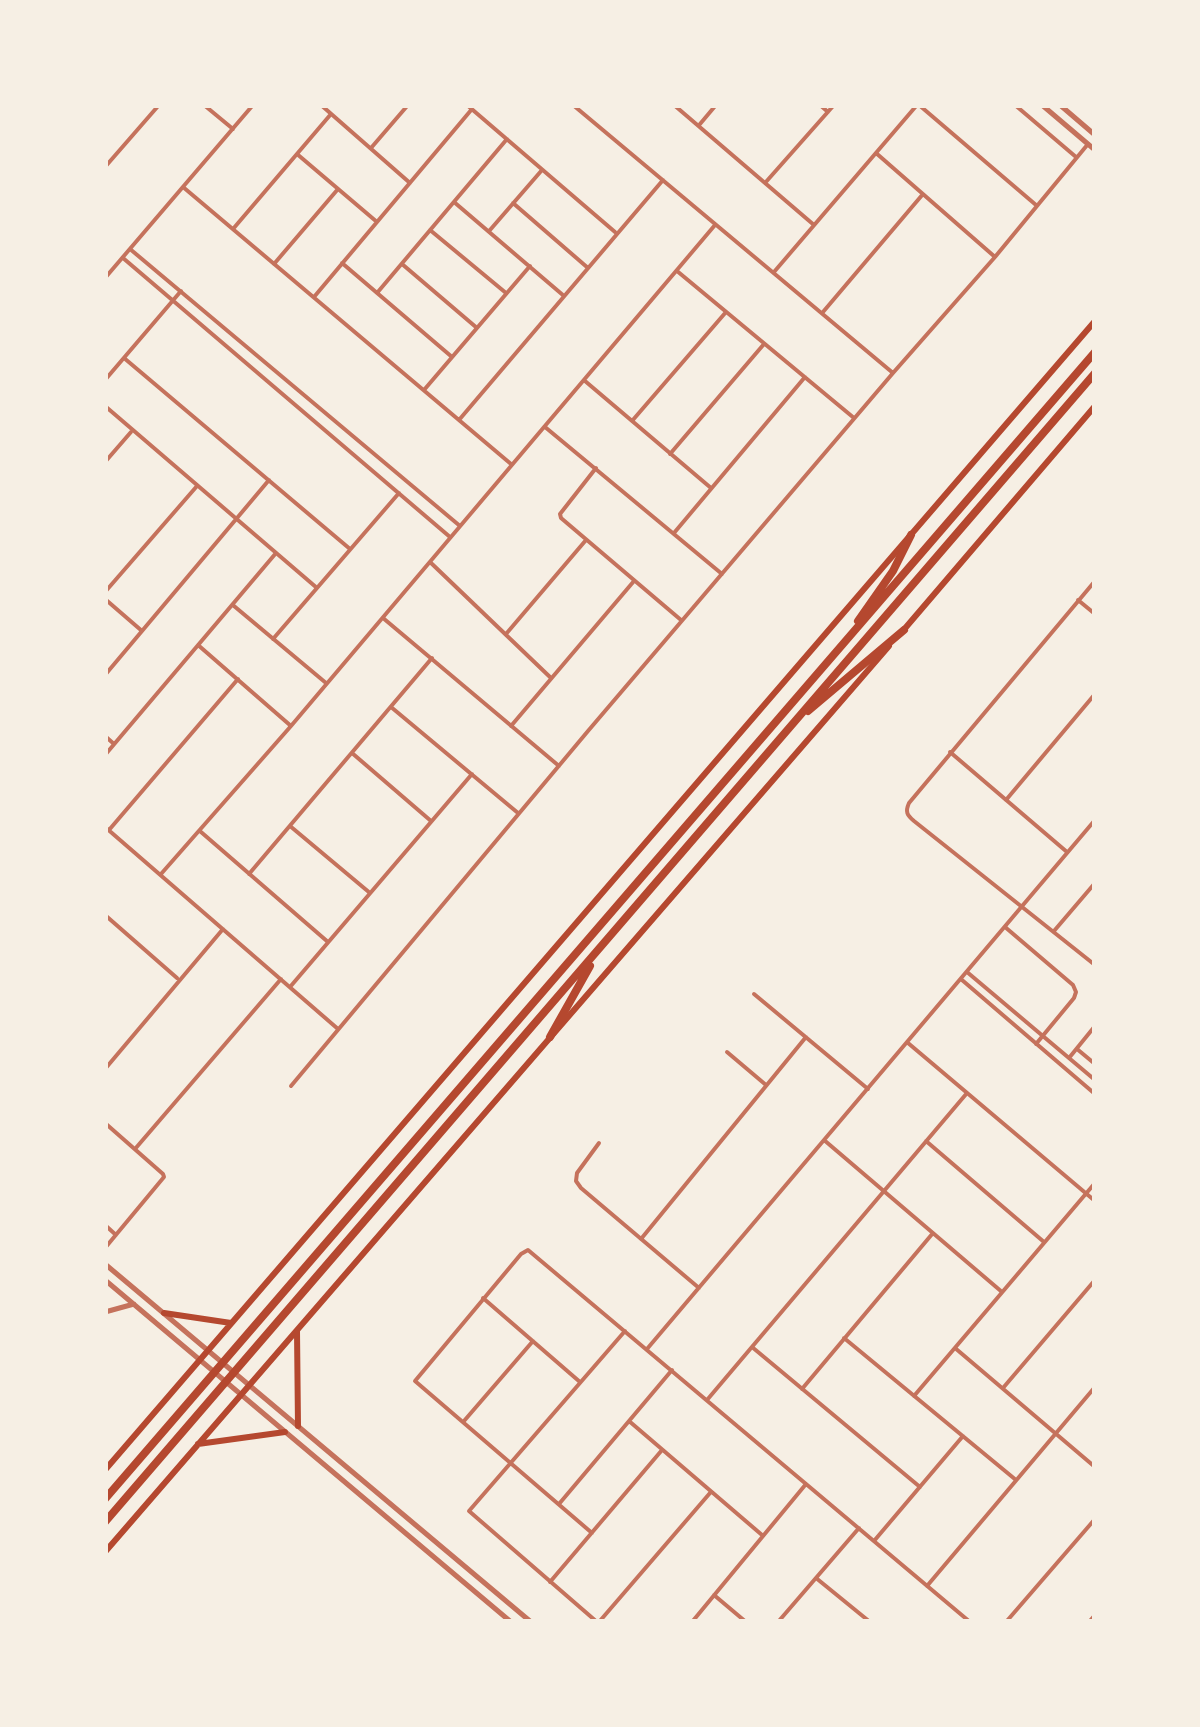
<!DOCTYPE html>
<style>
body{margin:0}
#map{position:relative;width:1200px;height:1727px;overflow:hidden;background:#f6efe4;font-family:"Roboto Condensed",sans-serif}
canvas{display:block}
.frame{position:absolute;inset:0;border:108px solid #f6efe4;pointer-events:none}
</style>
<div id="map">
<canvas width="1200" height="1727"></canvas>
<div class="frame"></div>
</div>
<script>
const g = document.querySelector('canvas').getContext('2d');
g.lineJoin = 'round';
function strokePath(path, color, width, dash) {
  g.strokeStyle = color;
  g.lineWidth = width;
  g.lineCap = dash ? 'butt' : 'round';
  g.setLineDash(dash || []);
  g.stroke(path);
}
const minor = new Path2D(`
 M204,105L233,129
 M321,105L410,183
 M467,105L615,232
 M573,105L893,373
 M674,105L814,225
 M820,105L828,112
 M919,105L1036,205
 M1015,105L1076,157
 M700,124L716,105
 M371,148L408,105
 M876,153L995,257
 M297,154L377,222
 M105,167L159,105
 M765,183L834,105
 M183,187L511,464
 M454,202L564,296
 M513,203L588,268
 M233,229L331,114
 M430,230L506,293
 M490,230L542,170
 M130,249L460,526
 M123,258L450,537
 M342,263L452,357
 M274,264L338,189
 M402,264L477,328
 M677,271L854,418
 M774,272L917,105
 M105,278L253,105
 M377,293L507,139
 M314,297L472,109
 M823,312L923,194
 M124,358L350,549
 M105,380L181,291
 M585,381L711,488
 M424,390L530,266
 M105,406L317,588
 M459,420L663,180
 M632,421L726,312
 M545,427L722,574
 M670,454L764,344
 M105,462L131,432
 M596,468L560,514L561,518L681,620
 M674,533L805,377
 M430,562L551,678
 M1095,581L909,803C905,812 907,815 914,821L1095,965
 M105,592L197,486
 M105,599L142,631
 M1078,600L1095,614
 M234,606L326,683
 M383,618L559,766
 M506,634L586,540
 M273,639L399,493
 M198,645L291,726
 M105,675L269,480
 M391,707L518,813
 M511,726L634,581
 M105,736L114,744
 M950,752L1067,852
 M352,753L431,821
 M105,755L276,553
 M1006,800L1095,694
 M290,826L370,893
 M105,827L338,1029
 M109,830L238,679
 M201,832L328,942
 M161,874L291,726L715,225
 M249,874L432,658
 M105,915L177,978
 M1005,927L1073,985L1076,992L1074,998L1036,1044
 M1054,931L1095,883
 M967,972L1095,1080
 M962,980L1095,1094
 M290,987L472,774
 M754,994L868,1089
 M908,1043L1095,1201
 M1077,1049L1095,1064
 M727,1052L766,1085
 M1069,1058L1095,1026
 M105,1069L223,929
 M291,1086L588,731L893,373L995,257L1088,144
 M105,1123L163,1174L164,1177L105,1248
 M824,1140L1002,1292
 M926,1141L1044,1242
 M599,1143L577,1173L576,1181L581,1188L699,1288
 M135,1149L281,979
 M105,1225L116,1235
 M641,1239L806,1037
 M483,1298L580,1382
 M844,1338L1016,1480
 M752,1347L920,1487
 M955,1348L1095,1467
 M647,1349L1095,820
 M1003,1388L1095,1280
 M802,1389L933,1233
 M914,1396L1095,1183
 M707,1400L967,1093
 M464,1421L533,1341
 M629,1421L762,1535
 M559,1504L672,1370
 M592,1533L415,1381L521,1254L528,1250L970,1622
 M874,1541L963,1436
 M816,1578L870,1622
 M550,1582L662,1450
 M927,1586L1095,1387
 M714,1595L746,1622
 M597,1622L469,1511L625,1331
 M599,1622L710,1493
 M692,1622L806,1484
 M778,1622L859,1528
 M1006,1622L1095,1519
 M1089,1622L1095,1615`);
const tertiary = new Path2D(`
 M1042,105L1095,150
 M1060,105L1095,135
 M105,1264L531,1622
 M105,1280L511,1622
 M105,1312L134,1304`);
const primary = new Path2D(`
 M901,633L1095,406
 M164,1313L231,1323
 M297,1331L298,1426
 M198,1444L285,1432
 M105,1470L1095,321
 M105,1552L889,646`);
const motorway = new Path2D(`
 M858,621L893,571L911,535
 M808,711L904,630
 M550,1037L590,966
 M105,1499L1095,352
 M105,1522L1095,373`);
strokePath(minor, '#c5725c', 4);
strokePath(tertiary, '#c5725c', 5);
strokePath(primary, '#b5482f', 6);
strokePath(motorway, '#b5482f', 8);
</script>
